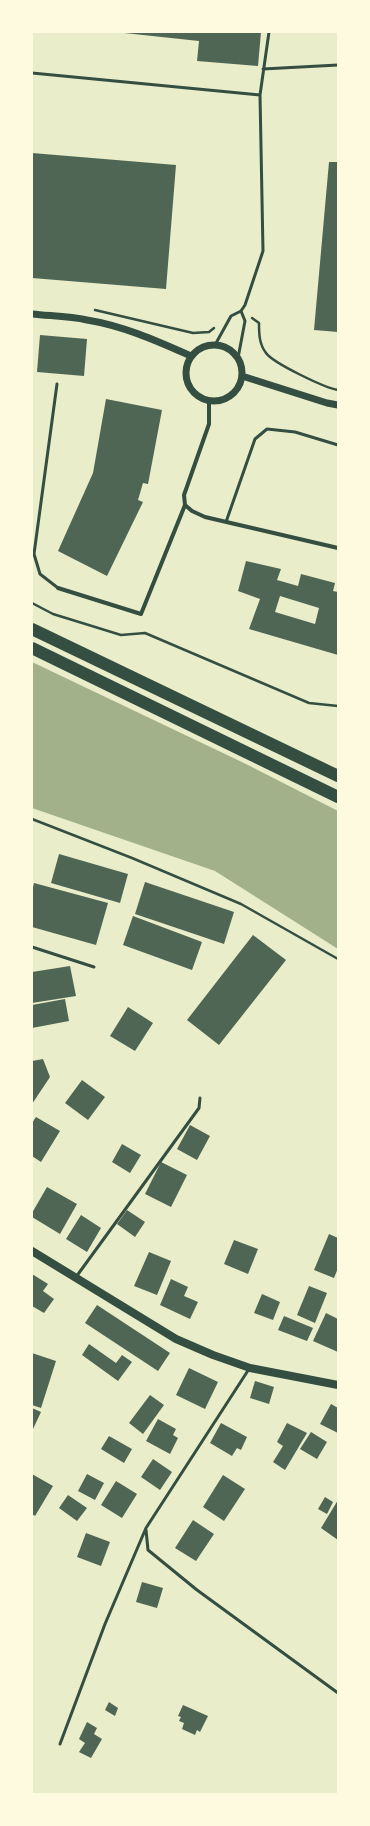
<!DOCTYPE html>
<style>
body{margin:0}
#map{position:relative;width:370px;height:1826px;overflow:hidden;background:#e9edc9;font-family:Bitter,serif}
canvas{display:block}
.frame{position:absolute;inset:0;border:33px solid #fefae0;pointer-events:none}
</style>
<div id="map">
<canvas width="370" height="1826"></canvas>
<div class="frame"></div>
</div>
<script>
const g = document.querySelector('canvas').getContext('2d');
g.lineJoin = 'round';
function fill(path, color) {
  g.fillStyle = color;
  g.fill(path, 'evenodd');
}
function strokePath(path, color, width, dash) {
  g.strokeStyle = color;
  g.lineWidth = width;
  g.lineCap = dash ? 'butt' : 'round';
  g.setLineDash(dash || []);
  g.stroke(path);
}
const water = new Path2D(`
 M32,662L246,764L338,811V949L215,871L32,808Z`);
const building = new Path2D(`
 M115,32H261L258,66L197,61L199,41Z
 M32,153L176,165L166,289L32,278Z
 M329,162H338V332L314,330Z
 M40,335L87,339L84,376L37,372Z
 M106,399L162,410L148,484L143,483L138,500L143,502L107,576L58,551L93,473Z
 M246,561L281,569L277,580L298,586L301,574L335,583L333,591L338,592V655L249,629L260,599L238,591ZM280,596L319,608L315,624L275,612Z
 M59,854L128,874L120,903L51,883Z
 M145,882L234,912L224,944L135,914Z
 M34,883L108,903L96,945L32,927V891Z
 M133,916L202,942L192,970L123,945Z
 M253,935L286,960L219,1045L187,1020Z
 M70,966L76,996L32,1003V972Z
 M65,999L69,1021L32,1028V1005Z
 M128,1007L153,1023L135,1051L110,1036Z
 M43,1059L50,1077L32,1104V1061Z
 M82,1080L105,1097L88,1120L65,1103Z
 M36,1117L60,1131L41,1162L32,1156V1123Z
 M190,1125L210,1136L197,1160L177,1149Z
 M122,1144L141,1155L130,1173L112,1162Z
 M161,1162L187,1175L171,1207L145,1194Z
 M47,1187L77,1204L60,1234L32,1217V1213Z
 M127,1210L145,1222L135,1237L117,1224Z
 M81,1215L101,1228L87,1252L66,1239Z
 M329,1234L338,1238V1268L334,1278L314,1270Z
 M234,1240L258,1249L248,1274L224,1264Z
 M149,1252L171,1261L157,1295L134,1286Z
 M32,1274L48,1284L43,1291L54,1299L44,1313L32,1306Z
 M171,1279L188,1287L184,1296L198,1302L190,1319L160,1305Z
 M309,1286L327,1293L315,1323L297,1315Z
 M262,1294L280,1302L273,1320L254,1313Z
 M97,1305L170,1353L158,1371L85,1323Z
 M326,1313L338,1319V1352L313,1341Z
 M284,1316L313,1328L307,1341L278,1330Z
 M89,1344L116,1363L122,1355L132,1362L118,1381L82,1355Z
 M32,1353L56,1361L41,1408L32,1405Z
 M189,1368L218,1382L205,1409L176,1395Z
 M255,1381L274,1387L269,1404L250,1398Z
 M150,1395L164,1405L143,1434L129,1423Z
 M331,1404L338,1408V1433L320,1424Z
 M32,1408L41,1412L33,1429H32Z
 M158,1419L176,1429L173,1435L178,1438L170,1454L146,1441Z
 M221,1423L247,1437L241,1450L237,1448L232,1456L210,1443Z
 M287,1423L307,1433L285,1470L273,1462L283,1446L277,1442Z
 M311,1432L327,1442L317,1459L300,1449Z
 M109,1436L132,1449L124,1463L101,1449Z
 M153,1459L172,1472L160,1490L141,1477Z
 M32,1474L53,1486L35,1516L32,1514Z
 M87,1474L104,1483L95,1500L78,1491Z
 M223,1475L245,1489L224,1521L203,1507Z
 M116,1481L137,1494L122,1518L101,1505Z
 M68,1495L87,1508L77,1521L59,1508Z
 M325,1497L333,1502L327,1514L318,1509Z
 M338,1500V1540L321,1528Z
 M193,1520L214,1534L196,1561L175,1548Z
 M86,1533L110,1542L101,1566L77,1557Z
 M142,1582L163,1588L157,1608L136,1602Z
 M109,1702L118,1708L115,1716L105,1710Z
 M183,1705L208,1716L200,1732L197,1730L195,1735L182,1729L184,1723L179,1721L181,1717L178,1716Z
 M87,1722L97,1728L94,1734L102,1739L91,1758L79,1752L85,1743L79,1739Z`);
const path = new Path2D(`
 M95,310L193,333L209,332L214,328
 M252,318L259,323C259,333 259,344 266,353C273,363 325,388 338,390
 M32,603L53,614L121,635L145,633L309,703L338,706
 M32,819L132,858L241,904L338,959`);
const service = new Path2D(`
 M263,69L338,65
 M32,73L260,95
 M215,345L231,316L241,311L245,305L263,251L260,95L269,32
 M238,358L245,321L241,311
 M57,384L34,554L40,574L58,588
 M226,522L255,439L267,429L295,432L338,445
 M32,947L94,967
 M76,1277L199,1108L200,1098
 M146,1530L148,1550L197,1590L338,1693
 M60,1744L105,1624L146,1528L249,1369`);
const minor = new Path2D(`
 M185,505L184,495L209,424V400
 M58,588L141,614L185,505L192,511L205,517L338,548`);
const tertiary = new Path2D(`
 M32,314C50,316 69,316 87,320C124,326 157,341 191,356
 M186 373a28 28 0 1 1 56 0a28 28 0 1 1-56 0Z
 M242,376L327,403L338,405`);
const secondary = new Path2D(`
 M32,1251L176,1339L213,1355L250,1368L338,1385`);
const motorway = new Path2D(`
 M32,629L338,776
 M32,648L338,797`);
fill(water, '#a3b18a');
fill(building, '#4f6655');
strokePath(path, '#344e41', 2.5);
strokePath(service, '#344e41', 3);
strokePath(minor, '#344e41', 4);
strokePath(tertiary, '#344e41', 7);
strokePath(secondary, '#344e41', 8);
strokePath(motorway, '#344e41', 12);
</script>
